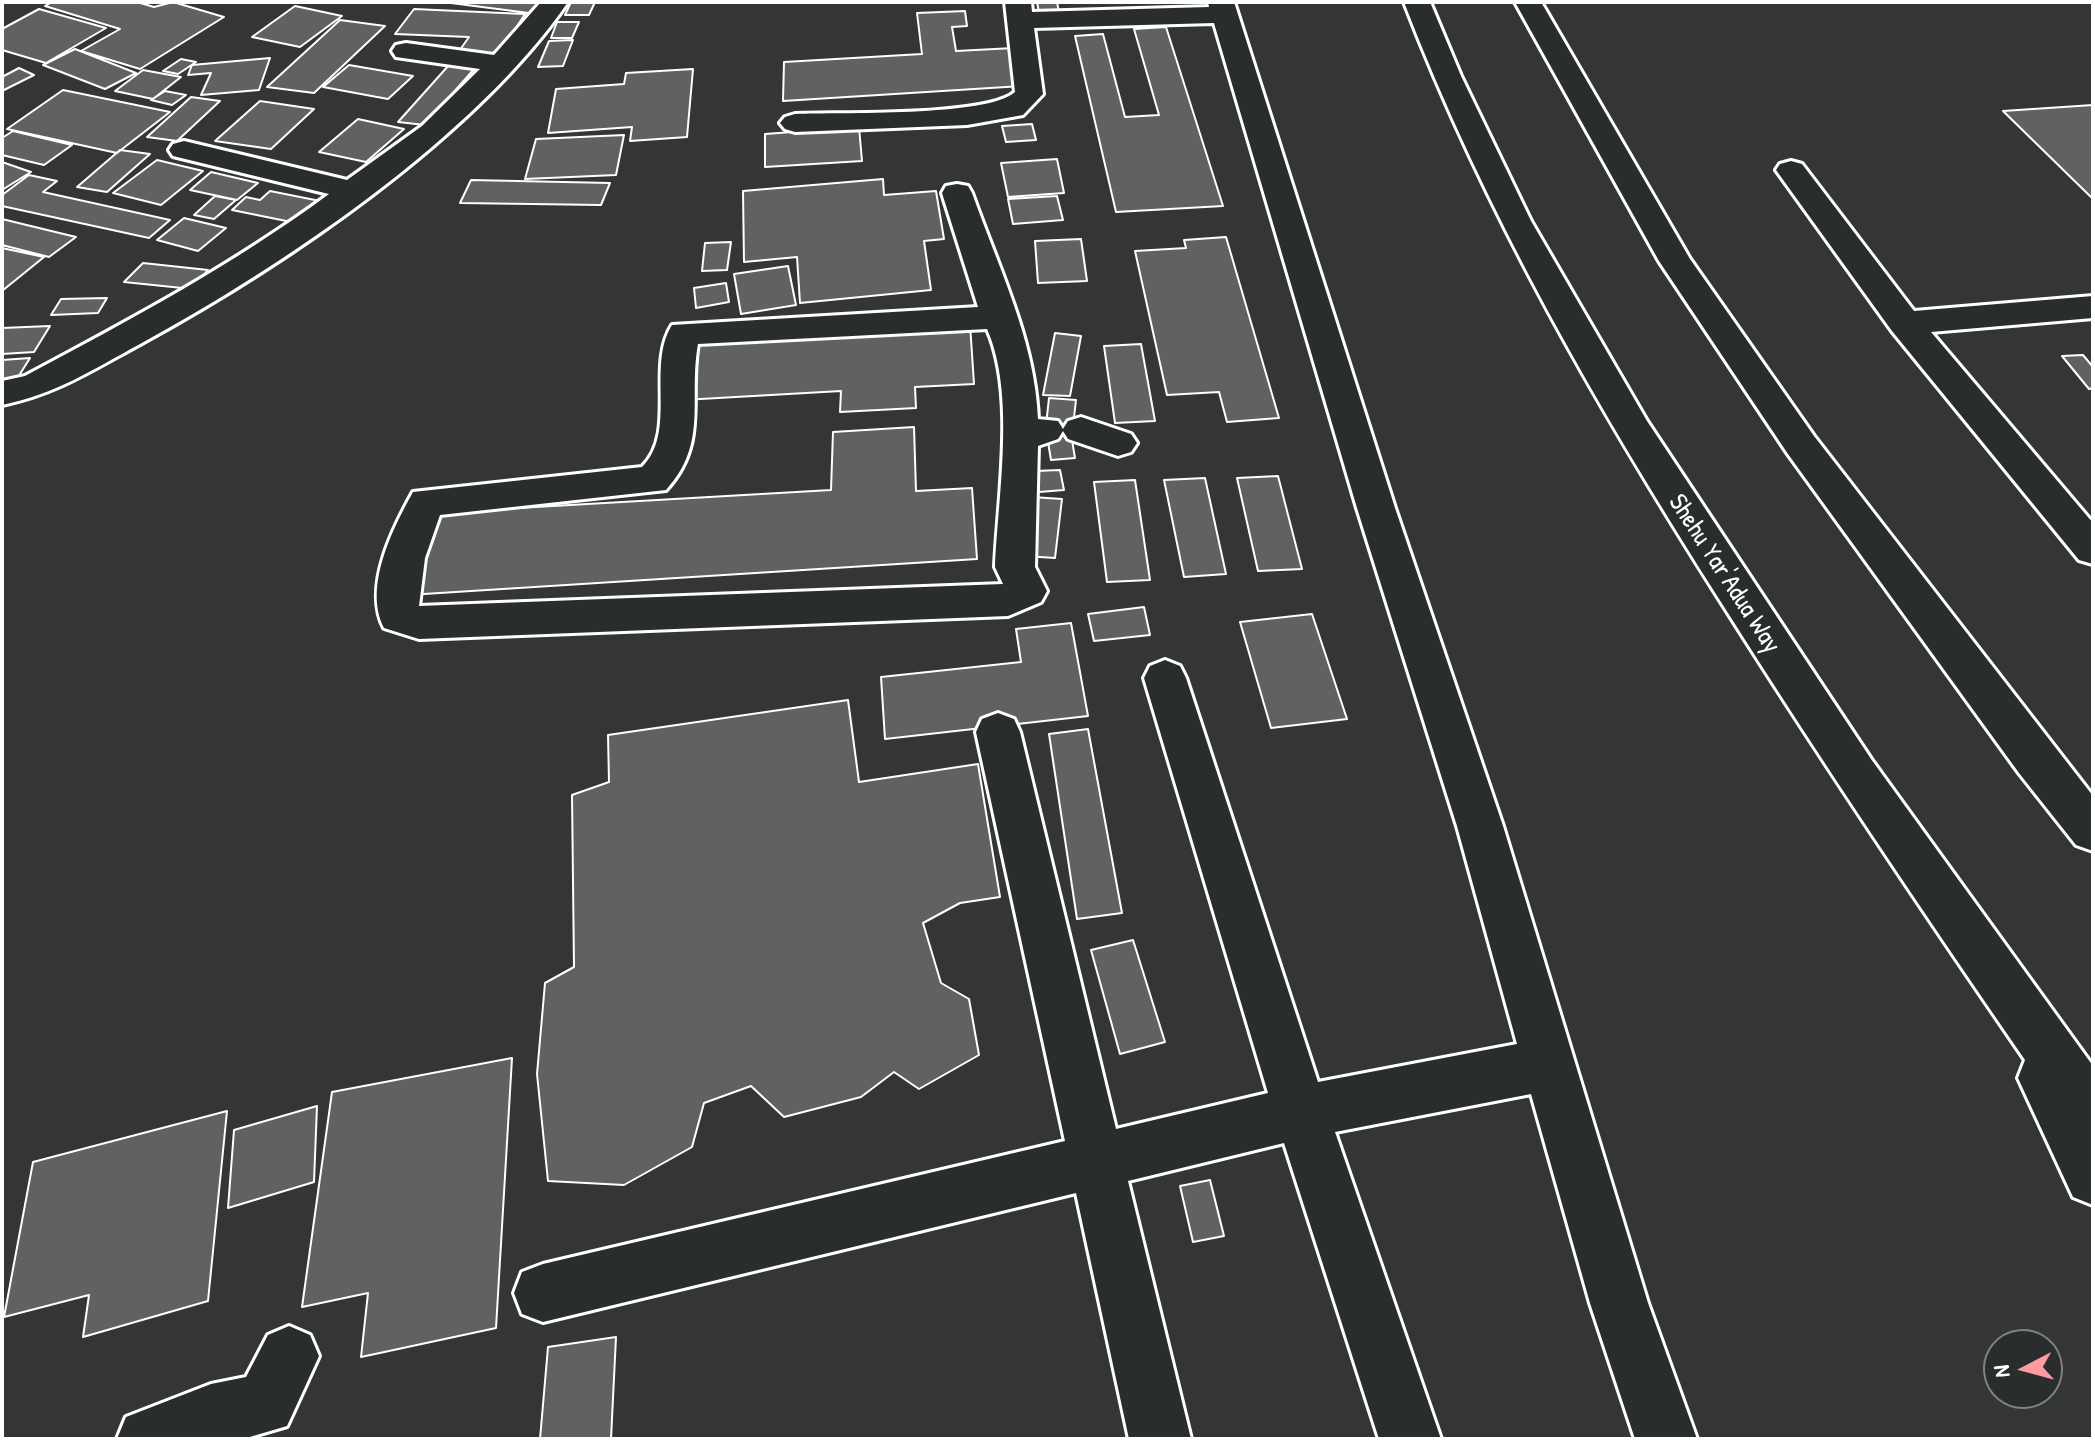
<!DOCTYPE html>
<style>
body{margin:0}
#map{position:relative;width:2095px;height:1441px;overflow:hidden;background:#333536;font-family:"Patrick Hand",sans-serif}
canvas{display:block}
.frame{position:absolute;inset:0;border:4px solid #fff;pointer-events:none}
.north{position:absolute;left:1983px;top:1329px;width:80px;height:80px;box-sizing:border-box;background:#2a2d2e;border:2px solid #7f8182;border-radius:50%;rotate:264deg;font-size:22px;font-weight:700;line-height:32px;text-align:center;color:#fff}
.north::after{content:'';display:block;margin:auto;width:28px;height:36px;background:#ff9aa2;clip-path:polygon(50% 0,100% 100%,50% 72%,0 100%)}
</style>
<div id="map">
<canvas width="2095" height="1441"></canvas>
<div class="frame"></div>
<div class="north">N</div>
</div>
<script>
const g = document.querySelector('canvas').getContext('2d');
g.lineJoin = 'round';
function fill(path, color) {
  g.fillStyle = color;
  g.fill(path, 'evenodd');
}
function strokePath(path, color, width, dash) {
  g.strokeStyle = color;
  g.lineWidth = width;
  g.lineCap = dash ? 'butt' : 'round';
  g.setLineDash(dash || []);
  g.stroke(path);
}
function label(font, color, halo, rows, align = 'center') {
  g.font = font + ' "Patrick Hand",sans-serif';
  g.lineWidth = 6;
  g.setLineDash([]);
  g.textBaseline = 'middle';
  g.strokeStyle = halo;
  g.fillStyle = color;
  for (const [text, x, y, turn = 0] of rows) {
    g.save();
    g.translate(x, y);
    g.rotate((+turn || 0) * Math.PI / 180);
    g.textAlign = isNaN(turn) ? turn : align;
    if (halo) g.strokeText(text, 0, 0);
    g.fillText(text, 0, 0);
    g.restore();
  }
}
const building = new Path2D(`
 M52,2H137L154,7L173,2L224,17L140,69L81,51L120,29L45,6Z
 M443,2H539L529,13Z
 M571,2H595L589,15H565Z
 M1037,2H1057L1060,17L1040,18Z
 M295,6L342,16L300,47L252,37Z
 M39,9L106,28L46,63L2,50V29Z
 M414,9L525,14L498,56L457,54L469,37L395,34Z
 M965,11L967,26L952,27L956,51L1014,48L1022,86L783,101L784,62L922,54L917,13Z
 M340,20L385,26L314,93L267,87Z
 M557,22H579L572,38H551Z
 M1166,27L1223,206L1116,212L1075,36L1103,34L1125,117L1159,115L1134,29Z
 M573,40L563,66L538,67L549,41Z
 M75,49L136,73L105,89L43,65Z
 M270,58L259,90L201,95L211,73L188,75L192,65Z
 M181,59L196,62L178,74L163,71Z
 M349,65L413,76L388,99L323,87Z
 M449,65L475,68L425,125L398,122Z
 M19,68L34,75L2,91V77Z
 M693,69L687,137L630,141L632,127L548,133L556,89L624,84L626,73Z
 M143,70L181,77L153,99L115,91Z
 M63,90L170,112L117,153L7,129Z
 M165,91L186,95L172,105L151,100Z
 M191,97L220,101L177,141L147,137Z
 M260,101L314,109L271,149L215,141Z
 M2093,105V199L2003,111Z
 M358,119L404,129L366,162L319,152Z
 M1032,124L1036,140L1006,142L1002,126Z
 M859,127L862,161L765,167V134Z
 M13,131L72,145L44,165L2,155V138Z
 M624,135L616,175L525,179L536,139Z
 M120,150L150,154L107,192L77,187Z
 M1057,159L1064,193L1008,197L1001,163Z
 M157,160L203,171L161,205L113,193Z
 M2,162L31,172L2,190Z
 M211,172L258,183L237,200L190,190Z
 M29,175L57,181L43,192L170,220L149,238L2,206V195Z
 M883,179L884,195L936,191L944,239L924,241L931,290L800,303L797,257L744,262L743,191Z
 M471,180L610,183L601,205L460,203Z
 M270,191L330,203L306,225L232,210L246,197L260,200Z
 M215,196L236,200L214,219L194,215Z
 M1057,196L1063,220L1013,224L1008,199Z
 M184,218L226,228L198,251L157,240Z
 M2,219L76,237L49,257L2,245Z
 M1226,237L1279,418L1227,422L1219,392L1167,395L1135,251L1186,248L1184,240Z
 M1081,239L1087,281L1038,283L1035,241Z
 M731,242L727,270L702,271L705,243Z
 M2,248L44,257L2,291Z
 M143,263L208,270L192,289L124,282Z
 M788,266L796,305L741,314L734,274Z
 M726,283L729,302L696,308L694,288Z
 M107,298L98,313L51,315L61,299Z
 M970,324L974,384L915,387L916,408L840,412L841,391L683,400L691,338L822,331V339L844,337V330Z
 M50,326L34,352L2,354V328Z
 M1055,333L1081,336L1070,396L1043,395Z
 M1141,344L1155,421L1115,423L1104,346Z
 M2083,355L2093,367V388L2089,389L2062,356Z
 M30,358L10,390L2,391V360Z
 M1049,398L1076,400L1073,426L1046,425Z
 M914,427L916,491L972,488L977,559L408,595L431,513L831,490L833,432Z
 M1071,434L1075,458L1051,460L1047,436Z
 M1060,470L1064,490L1039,492L1036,471Z
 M1278,476L1302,569L1258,571L1237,478Z
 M1205,478L1226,574L1184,577L1164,480Z
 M1135,480L1150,580L1107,582L1094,482Z
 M1032,497L1062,499L1055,558L1024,556Z
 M1144,607L1150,635L1094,641L1088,614Z
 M1312,614L1347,719L1271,728L1240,622Z
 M1071,623L1088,716L885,739L881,677L1021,662L1016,629Z
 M848,700L859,782L978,764L1000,897L960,903L923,923L941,983L969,999L979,1055L919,1089L894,1072L861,1097L784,1117L751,1086L704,1103L692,1147L624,1185L548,1181L537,1074L545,983L574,967L572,795L609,782L608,735Z
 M1088,729L1122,913L1077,919L1049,734Z
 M1133,940L1165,1042L1120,1054L1091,950Z
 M512,1058L496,1328L361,1357L368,1293L302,1307L332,1092Z
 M317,1106L314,1182L228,1208L234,1130Z
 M227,1111L208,1301L83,1337L89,1295L4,1317L33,1162Z
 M1210,1180L1224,1236L1193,1242L1180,1186Z
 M616,1337L611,1439H540L548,1347Z`);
const minor = new Path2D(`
 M541,2H568C474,138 283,266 140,344C92,370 56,394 2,405V381L25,376C130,320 233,265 329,194L173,156L169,150L173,144L184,141L347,180L422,126L480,69L396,57L392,51L396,45L406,43L494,55Z
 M1005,2H1031L1032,12L1209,7L1208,2H1234L1395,508L1503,826L1648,1303L1697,1439H1635L1590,1303L1531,1094L1335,1132L1441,1439H1379L1284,1143L1128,1181L1191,1439H1129L1076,1193L543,1322L522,1314L514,1293L522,1272L543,1264L1065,1141L976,732L982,719L998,713L1014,719L1020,732L1116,1129L1268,1093L1144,678L1150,666L1165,660L1180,666L1186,678L1318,1082L1517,1044L1457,826L1357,508L1214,23L1034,28L1043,94L1023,115L967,125L795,132L785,129L780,123L785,117L795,114C838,112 988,117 1015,92Z
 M1791,161L1802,164L1914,311L2093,296V318L1931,332L2093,523V564L2079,560L1892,331L1776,170L1780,164Z
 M957,184L968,186L972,193C998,267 1035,340 1038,419L1058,421L1063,429L1068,421L1081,417L1131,434L1137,443L1131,452L1118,456L1068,439L1063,431L1058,439L1038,446L1035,567L1047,591L1041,602L1008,616L419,639L384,628C363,587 393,528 413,492L642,467C678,432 646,366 672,325L978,307L942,193L946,186ZM987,329C1016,394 998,496 995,567L1003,584L419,606L425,558L440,515L666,490C709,443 688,399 698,344Z
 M289,1326L310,1335L319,1356L287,1426L243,1439H117L126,1417L211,1384L246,1377L268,1335Z`);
const highway = new Path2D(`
 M1404,2H1430L1461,76L1531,221L1647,421L1871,759L2093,1066V1205L2073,1197L2018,1078L2025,1060C1921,909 1819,757 1721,602C1599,410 1486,215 1404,2Z
 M1515,2H1541L1690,259L1814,436L2093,796V851L2076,845L2019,773L1788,454L1659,261Z`);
const streetNames = [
 ["Shehu Yar'Adua Way",1724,574,57]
];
fill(building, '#5f6162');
strokePath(building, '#fff', 2);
strokePath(minor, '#fff', 6);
strokePath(highway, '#fff', 6);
fill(minor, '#2a2d2e');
fill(highway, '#2a2d2e');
label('26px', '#fff', '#2a2d2e', streetNames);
</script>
